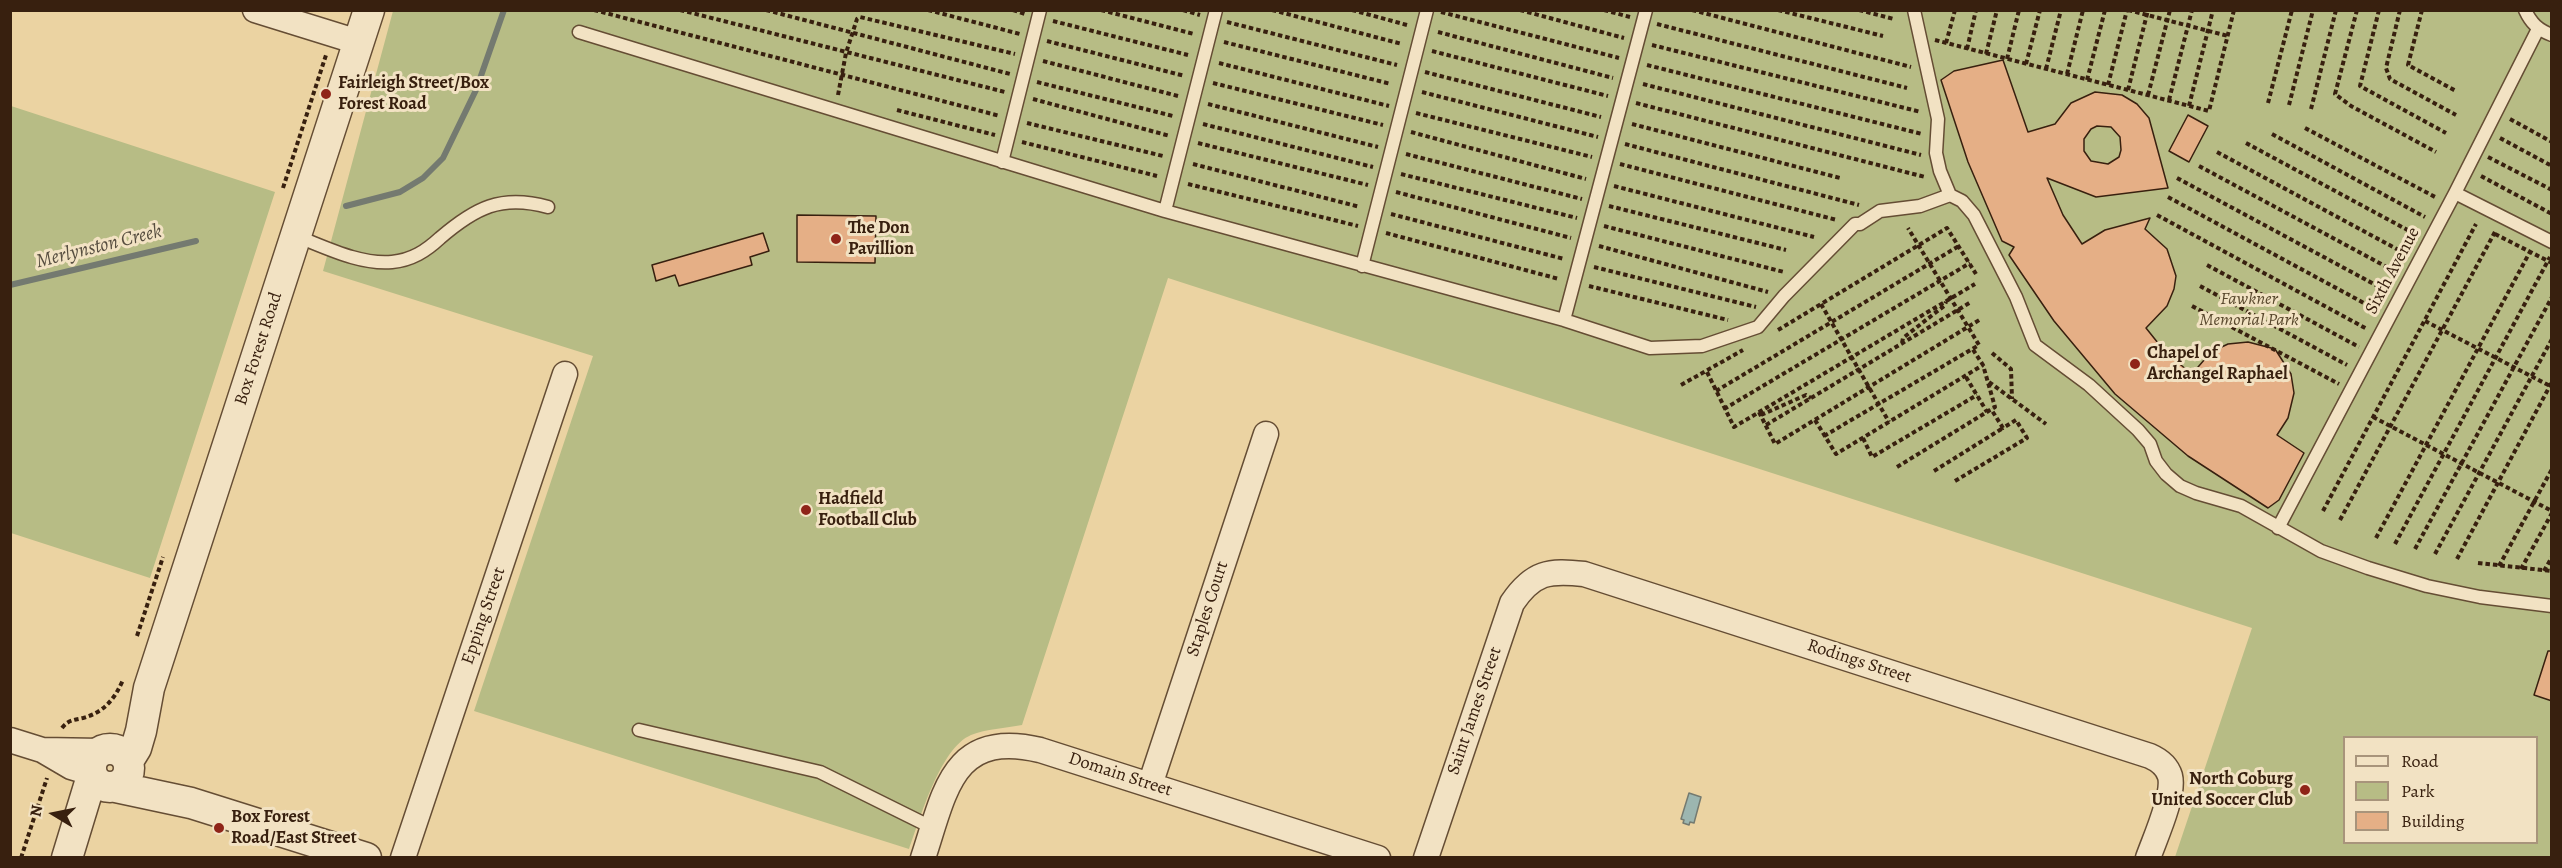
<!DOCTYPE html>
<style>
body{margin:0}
#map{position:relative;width:2562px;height:868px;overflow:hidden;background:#ebd3a2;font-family:Alegreya,serif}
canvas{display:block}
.frame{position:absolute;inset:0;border:12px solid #38200f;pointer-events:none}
.legend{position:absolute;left:2343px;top:736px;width:195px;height:108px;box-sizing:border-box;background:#f2e2c3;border:2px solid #a8947b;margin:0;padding:8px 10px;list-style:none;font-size:18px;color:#38200f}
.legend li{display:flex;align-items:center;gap:12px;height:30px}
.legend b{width:30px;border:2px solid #a8947b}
.north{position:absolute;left:24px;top:784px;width:60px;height:60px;-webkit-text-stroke:4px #f2e2c3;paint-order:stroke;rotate:280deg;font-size:16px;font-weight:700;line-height:24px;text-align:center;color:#38200f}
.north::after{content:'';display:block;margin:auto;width:21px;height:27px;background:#38200f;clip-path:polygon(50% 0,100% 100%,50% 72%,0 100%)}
</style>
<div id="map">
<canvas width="2562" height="868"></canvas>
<div class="frame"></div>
<ul class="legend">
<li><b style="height:8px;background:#f2e2c3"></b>Road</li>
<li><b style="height:16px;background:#b7bc85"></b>Park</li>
<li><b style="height:16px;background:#e5af86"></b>Building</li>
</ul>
<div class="north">N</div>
</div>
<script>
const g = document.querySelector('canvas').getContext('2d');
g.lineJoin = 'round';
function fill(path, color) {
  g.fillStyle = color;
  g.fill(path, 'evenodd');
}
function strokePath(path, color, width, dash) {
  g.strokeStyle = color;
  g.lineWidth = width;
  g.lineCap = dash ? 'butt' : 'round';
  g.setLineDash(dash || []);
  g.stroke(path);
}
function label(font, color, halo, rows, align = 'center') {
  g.font = font + ' Alegreya,serif';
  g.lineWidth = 6;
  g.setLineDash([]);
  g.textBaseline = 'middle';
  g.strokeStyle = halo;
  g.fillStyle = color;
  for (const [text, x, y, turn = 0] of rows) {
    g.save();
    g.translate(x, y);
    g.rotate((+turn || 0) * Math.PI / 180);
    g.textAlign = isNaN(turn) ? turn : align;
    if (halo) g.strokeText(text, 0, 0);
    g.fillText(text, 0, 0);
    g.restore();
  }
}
const green = new Path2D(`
 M393,11H2551V857H2175L2252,628L1168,278L1022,725C1006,728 986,729 971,735C940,748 920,819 909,849L474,711L593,356L323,271ZM2344,738H2536V842H2344Z
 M11,106L275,192L150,578L11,533Z`);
const water = new Path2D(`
 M1689,793L1701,797L1694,823L1690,822L1689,825L1683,823L1684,820L1681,819Z`);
const stream = new Path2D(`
 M346,206L400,192L423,178L443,158L476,90L504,10
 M10,285L196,241`);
const building = new Path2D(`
 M2003,60L2028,132L2055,124L2071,103L2095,92L2122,95L2137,104L2149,118L2168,188L2096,197L2047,178L2063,215L2082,244L2105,230L2150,218L2145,229L2167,249L2176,276L2174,289L2167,306L2146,328L2166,353L2192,374L2211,352L2228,344L2248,342L2275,349L2291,374L2294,393L2288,418L2277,435L2304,453L2279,500L2268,508L2188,456L2115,394L2054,321L2009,255L2014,247L2002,241L1968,162L1941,80L1954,71ZM2097,126L2111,127L2120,137L2121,150L2119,157L2108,164L2091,161L2084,151V139L2091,129Z
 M2188,115L2208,126L2189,162L2169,151Z
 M797,215L876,216L875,263L797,262Z
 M763,233L769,251L750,257L752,265L679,286L675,275L656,281L652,265Z
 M2548,651H2552V701L2534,695Z`);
const path = new Path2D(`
 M594,10L1000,116
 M680,10L1005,92
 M766,10L1010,74
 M928,10L1020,34
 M1013,10L1025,14
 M1101,10L1194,34
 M1183,10L1200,15
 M1272,10L1402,44
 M1352,10L1407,25
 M1520,10L1624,38
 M1604,10L1630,17
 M1692,10L1911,67
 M1778,10L1883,36
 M1859,10L1894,19
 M2128,10L2228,36
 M2357,10L2335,94L2351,106L2436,152
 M2379,10L2360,86L2446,133
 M2400,10L2386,68L2390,79L2456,115
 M2422,10L2408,65L2456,91
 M1441,12L1619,58
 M1053,21L1188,55
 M1227,22L1397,65
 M1657,24L1907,88
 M1438,32L1613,78
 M1935,40L2209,111L2234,10
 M1047,41L1185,76
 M1224,42L1391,84
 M1946,43L1955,10
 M1652,45L1921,112
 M1967,49L1976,10
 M1432,51L1608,96
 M1986,54L1997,10
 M2007,59L2019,10
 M1043,61L1178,96
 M1219,63L1389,106
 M2026,64L2040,10
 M1647,65L1922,134
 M2046,69L2061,10
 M1425,72L1601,117
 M2067,74L2083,10
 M2087,80L2105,10
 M1037,82L1173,116
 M1213,83L1383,125
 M1643,84L1921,155
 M2108,85L2127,10
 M2128,90L2148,10
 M1422,92L1598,137
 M838,95L846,53L857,19L860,17L1015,54
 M2148,95L2170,10
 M1033,99L1170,136
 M2169,100L2192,10
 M1636,103L1925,177
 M2268,103L2292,10
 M1208,104L1378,147
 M2289,105L2313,10
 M2189,106L2213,10
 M2311,109L2336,10
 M897,110L995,135
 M1416,113L1592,157
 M2510,119L2552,142
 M1027,123L1163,156
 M1203,124L1373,167
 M1632,124L1840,178
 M2305,128L2437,198
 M1411,132L1586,179
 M2272,134L2425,217
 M2500,138L2552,166
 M1022,142L1157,176
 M1198,143L1368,185
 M2246,143L2415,234
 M1625,144L1859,205
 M2217,152L2406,254
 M1406,154L1582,199
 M2488,157L2552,190
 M1193,164L1360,207
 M1620,164L1837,220
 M2199,166L2398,273
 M1401,174L1577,218
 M2481,176L2552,214
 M2177,178L2385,290
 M1188,184L1358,226
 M1614,186L1814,237
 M283,188L326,55
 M1396,192L1571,238
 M2168,197L2375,309
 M1609,206L1786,250
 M1391,214L1564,259
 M2157,215L2367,329
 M1604,226L1784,272
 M1386,233L1559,279
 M2495,234L2552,263
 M1599,246L1768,292
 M2207,265L2359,347
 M1594,267L1756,307
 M1589,286L1728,320
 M2200,286L2347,365
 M1821,304L1889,422
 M2192,306L2339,384
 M2425,321L2552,387
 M1778,330L1947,228L1976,274
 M1902,343L1903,338L1944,306L1946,302
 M1992,353L2011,369L2012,399
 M1707,372L1734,427L1975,284
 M1966,377L1987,412
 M1989,382L2046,424
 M1681,385L1743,350
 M1716,391L1959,246
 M1724,409L1970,263
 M1759,412L1775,444L1981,319
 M1761,415L1806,395L1811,398
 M2373,417L2552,511
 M1815,420L1836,454L1983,365
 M1766,425L1971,302
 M1824,436L1979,345L1908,228
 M1863,438L1872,457L1977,395
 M1897,467L1995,407L1983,365L1972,348
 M1934,471L2003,428
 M1955,481L2027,438L2016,420L2003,428L1991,409
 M2323,511L2476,224
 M2340,520L2496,230
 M2376,538L2532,248
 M2395,544L2550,257
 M2415,549L2552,297
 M2435,554L2552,339
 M2457,559L2552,382
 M2478,563L2552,571
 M2499,566L2552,469
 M2521,569L2552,513
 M2544,571L2552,557
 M137,636L163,557
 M62,728C68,720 74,720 83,718C104,712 114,700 123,680
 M21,858L47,778`);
const service = new Path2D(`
 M1914,10L1938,119L1936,153L1940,171L1950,195L1962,201L1974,215L2016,297L2035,345L2089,385L2138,430L2150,444L2156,461L2166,474L2180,486L2196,493L2241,506L2321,551L2368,568L2427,586L2480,597L2552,606
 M2525,10C2531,23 2538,30 2552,35
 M579,32L1165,211L1564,320L1650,348L1702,346L1758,327L1784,296L1855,224H1860L1880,211L1920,206L1950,195
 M1002,162L1040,10
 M2455,193L2552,242
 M1165,211L1216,10
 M296,236C325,247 360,265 392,262C412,260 426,251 440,238C475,208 501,194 548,207
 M1362,266L1427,10
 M1564,320L1646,10
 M2278,528L2455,193L2538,29
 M639,730L820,772L933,828`);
const minor = new Path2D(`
 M255,10L358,42
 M10,740L42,750L71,767L91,773
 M42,750L101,751
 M1150,785L1266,434
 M403,858L565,374
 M923,858C945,792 952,729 1040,750L1378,858
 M1426,858L1512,603C1533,572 1549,570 1584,574L2150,756C2159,760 2167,766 2170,776C2175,795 2155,838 2148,858`);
const tertiary = new Path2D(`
 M91 768a19 19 0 1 1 38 0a19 19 0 1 1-38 0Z
 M128,761L136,748L141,731L149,688L369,10
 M116,787L191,803L366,858
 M67,858L92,776`);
const markers = [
 [326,94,6,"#8f2418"],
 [836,239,6,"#8f2418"],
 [2135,364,6,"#8f2418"],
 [806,510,6,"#8f2418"],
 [2305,790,6,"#8f2418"],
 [219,828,6,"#8f2418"]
];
const poiNames = [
 ["Fairleigh Street/Box",338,84],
 ["Forest Road",338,105],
 ["The Don",848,229],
 ["Pavillion",848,250],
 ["Chapel of",2147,354],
 ["Archangel Raphael",2147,375],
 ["Hadfield",818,500],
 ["Football Club",818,521],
 ["North Coburg",2293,780,"right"],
 ["United Soccer Club",2293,801,"right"],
 ["Box Forest",231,818],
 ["Road/East Street",231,839]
];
const streetNames = [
 ["Sixth Avenue",2393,271,-62],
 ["Box Forest Road",259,349,-72],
 ["Staples Court",1208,609,-72],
 ["Epping Street",484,616,-71],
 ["Rodings Street",1859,662,18],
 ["Saint James Street",1475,711,-71],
 ["Domain Street",1120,775,18]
];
const parkNames = [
 ["Fawkner",2249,300],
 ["Memorial Park",2249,321]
];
const waterNames = [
 ["Merlynston Creek",99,247,-14]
];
fill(green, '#b7bc85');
fill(water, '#9cb6b0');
strokePath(water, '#747a70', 1.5);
strokePath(stream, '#747a70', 6);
fill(building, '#e5af86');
strokePath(building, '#38200f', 1.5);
strokePath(service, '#654d34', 15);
strokePath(minor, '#654d34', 27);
strokePath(tertiary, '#654d34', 33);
strokePath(path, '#38200f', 4, [4.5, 3]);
strokePath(service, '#f2e2c3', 12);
strokePath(minor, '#f2e2c3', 24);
strokePath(tertiary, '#f2e2c3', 30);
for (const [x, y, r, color] of markers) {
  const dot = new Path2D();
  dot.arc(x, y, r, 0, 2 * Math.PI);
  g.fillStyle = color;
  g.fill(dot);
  strokePath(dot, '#f2e2c3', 2);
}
label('bold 18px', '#38200f', '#f2e2c3', poiNames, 'left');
label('18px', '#38200f', '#f2e2c3', streetNames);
label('italic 18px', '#58472c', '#f2e2c3', parkNames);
label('italic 20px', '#564d3f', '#f2e2c3', waterNames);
</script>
